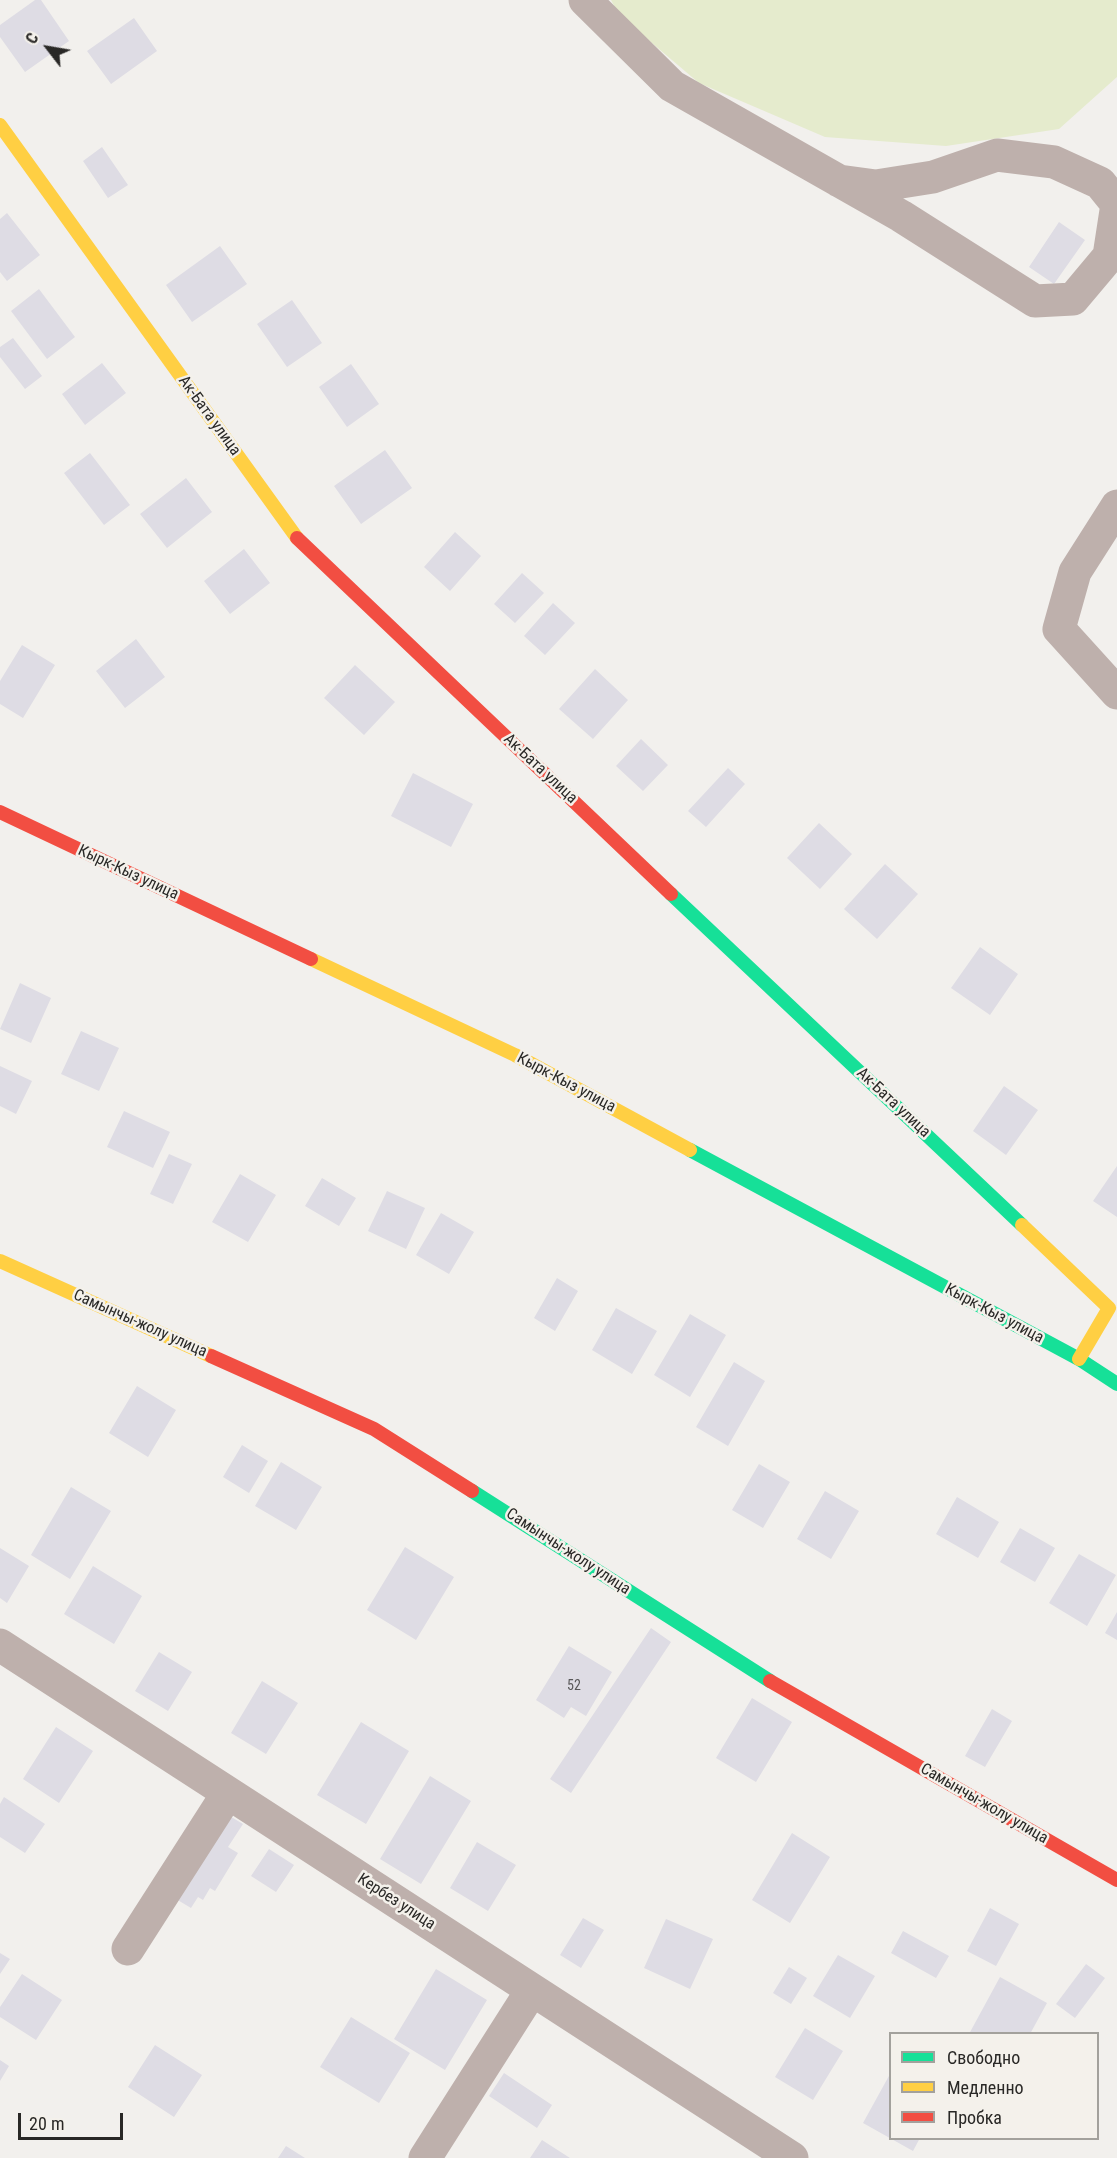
<!DOCTYPE html>
<meta charset="utf-8">
<style>
body{margin:0}
#map{position:relative;width:1117px;height:2158px;overflow:hidden;background:#f2f0ed;font-family:"Roboto Condensed",sans-serif}
canvas{display:block}
.legend{position:absolute;left:889px;top:2032px;width:210px;height:108px;box-sizing:border-box;background:#f4f1eb;border:2px solid #a3a19c;margin:0;padding:8px 10px;list-style:none;font-size:18px;color:#292826}
.legend li{display:flex;align-items:center;gap:12px;height:30px}
.legend b{width:30px;border:2px solid #a3a19c}
.north{position:absolute;left:18px;top:18px;width:60px;height:60px;-webkit-text-stroke:4px #f4f1eb;paint-order:stroke;rotate:301deg;font-size:16px;font-weight:700;line-height:24px;text-align:center;color:#292826}
.north::after{content:'';display:block;margin:auto;width:21px;height:27px;background:#292826;clip-path:polygon(50% 0,100% 100%,50% 72%,0 100%)}
.scale{position:absolute;left:18px;top:2113px;width:105px;height:27px;box-sizing:border-box;border:3px solid #292826;border-top:0;padding-left:8px;font-size:18px;line-height:21px;white-space:nowrap;color:#292826;-webkit-text-stroke:4px #f4f1eb;paint-order:stroke}
</style>
<div id="map">
<canvas width="1117" height="2158"></canvas>
<ul class="legend">
<li><b style="height:8px;background:#16e098"></b>Свободно</li>
<li><b style="height:8px;background:#ffcf43"></b>Медленно</li>
<li><b style="height:8px;background:#f24e42"></b>Пробка</li>
</ul>
<div class="north">С</div>
<div class="scale">20 m</div>
</div>
<script>
const g = document.querySelector('canvas').getContext('2d');
g.lineJoin = 'round';
function fill(path, color) {
  g.fillStyle = color;
  g.fill(path, 'evenodd');
}
function strokePath(path, color, width, dash) {
  g.strokeStyle = color;
  g.lineWidth = width;
  g.lineCap = dash ? 'butt' : 'round';
  g.setLineDash(dash || []);
  g.stroke(path);
}
function label(font, color, halo, rows, align = 'center') {
  g.font = font + ' "Roboto Condensed",sans-serif';
  g.lineWidth = 5;
  g.setLineDash([]);
  g.textBaseline = 'middle';
  g.strokeStyle = halo;
  g.fillStyle = color;
  for (const [text, x, y, turn = 0] of rows) {
    g.save();
    g.translate(x, y);
    g.rotate((+turn || 0) * Math.PI / 180);
    g.textAlign = isNaN(turn) ? turn : align;
    if (halo) g.strokeText(text, 0, 0);
    g.fillText(text, 0, 0);
    g.restore();
  }
}
const green = new Path2D(`
 M611,0H1117V77L1059,129L946,146L825,137L699,83L619,15Z`);
const building = new Path2D(`
 M35,0H41L69,41L25,72L0,37V25Z
 M134,18L157,51L111,84L87,51Z
 M102,147L128,185L108,198L83,161Z
 M7,213L40,255L7,281L0,272V219Z
 M1059,222L1085,240L1054,284L1029,267Z
 M220,246L247,284L192,322L166,285Z
 M39,289L75,337L47,359L11,311Z
 M292,300L322,343L287,367L257,324Z
 M13,338L42,376L25,389L0,357V347Z
 M102,363L126,393L85,425L62,394Z
 M351,364L379,404L347,427L319,387Z
 M385,450L412,488L361,524L334,486Z
 M90,453L130,505L104,525L64,473Z
 M186,478L212,512L167,548L140,514Z
 M455,532L481,556L450,591L424,567Z
 M244,549L270,583L230,614L204,581Z
 M522,573L544,593L515,623L494,604Z
 M553,603L575,623L545,655L524,636Z
 M136,639L165,677L125,708L96,671Z
 M22,645L55,665L23,718L0,704V681Z
 M355,665L395,702L364,735L324,698Z
 M595,669L628,700L593,739L559,709Z
 M641,739L668,765L643,791L616,766Z
 M728,768L745,784L706,827L688,811Z
 M413,773L473,804L451,847L391,816Z
 M819,823L852,854L820,889L787,858Z
 M885,864L918,894L877,939L844,909Z
 M980,947L1018,974L990,1015L951,988Z
 M20,983L51,998L31,1043L0,1029Z
 M81,1031L119,1048L99,1091L61,1074Z
 M0,1066L32,1081L16,1114L0,1106Z
 M1004,1086L1038,1110L1006,1155L973,1131Z
 M124,1111L170,1132L153,1168L107,1147Z
 M169,1154L192,1164L173,1204L150,1194Z
 M1117,1166V1217L1093,1201Z
 M240,1174L276,1195L248,1242L212,1222Z
 M322,1178L356,1198L339,1226L305,1206Z
 M387,1191L425,1208L406,1249L368,1231Z
 M441,1213L474,1232L449,1274L416,1255Z
 M557,1278L578,1291L555,1331L534,1318Z
 M616,1308L657,1331L632,1374L592,1350Z
 M690,1314L726,1335L690,1397L654,1375Z
 M734,1362L765,1381L728,1446L696,1427Z
 M137,1386L176,1410L148,1457L109,1433Z
 M242,1445L268,1461L249,1493L223,1477Z
 M281,1462L322,1487L296,1530L255,1506Z
 M759,1464L790,1482L763,1528L732,1510Z
 M71,1487L111,1511L70,1579L31,1555Z
 M825,1491L859,1511L831,1559L797,1539Z
 M957,1497L999,1522L978,1558L936,1534Z
 M1020,1528L1055,1548L1035,1582L1000,1562Z
 M405,1547L454,1577L416,1640L367,1610Z
 M0,1548L29,1566L7,1603L0,1598Z
 M1079,1554L1116,1575L1087,1626L1049,1603Z
 M93,1566L142,1596L114,1644L64,1614Z
 M1117,1612V1640L1105,1633Z
 M651,1628L671,1642L571,1793L550,1779Z
 M569,1646L612,1672L586,1716L571,1707L564,1718L536,1700Z
 M159,1652L192,1672L168,1711L135,1691Z
 M262,1681L298,1703L266,1754L231,1733Z
 M752,1698L792,1722L756,1782L716,1758Z
 M992,1709L1012,1721L985,1767L965,1756Z
 M361,1722L409,1751L366,1824L317,1795Z
 M56,1727L93,1751L59,1803L23,1779Z
 M430,1776L471,1801L421,1884L380,1859Z
 M4,1797L45,1824L25,1853L0,1837V1804Z
 M223,1812L243,1824L228,1847L238,1853L215,1891L210,1888L203,1900L198,1897L191,1908L171,1896Z
 M792,1833L830,1857L790,1923L752,1900Z
 M477,1842L516,1865L488,1911L450,1888Z
 M269,1849L294,1865L276,1892L251,1876Z
 M990,1908L1019,1924L996,1966L967,1951Z
 M583,1918L604,1930L581,1968L560,1955Z
 M666,1919L713,1939L690,1989L644,1968Z
 M903,1931L949,1956L936,1978L891,1953Z
 M0,1953L10,1959L0,1974Z
 M838,1955L875,1976L850,2018L813,1996Z
 M1086,1964L1105,1978L1075,2018L1056,2004Z
 M789,1967L807,1978L791,2004L773,1993Z
 M436,1969L487,2000L445,2070L394,2039Z
 M22,1974L62,2000L36,2040L0,2017V2007Z
 M1000,1977L1047,2003L1030,2034H969Z
 M351,2017L410,2053L379,2103L320,2067Z
 M805,2028L843,2051L813,2100L775,2077Z
 M155,2045L202,2075L174,2117L128,2087Z
 M0,2060L9,2066L0,2081Z
 M504,2073L552,2105L537,2128L489,2096Z
 M890,2074V2138H920L913,2151L863,2123Z
 M542,2140L570,2158H530Z
 M286,2146L305,2158H278Z`);
const street = new Path2D(`
 M585,0L672,86L901,216L1035,301L1073,299L1109,256L1117,204L1100,183L1054,162L997,155L933,177L876,186L839,181
 M1117,506L1075,572L1059,629L1117,693
 M0,1645L792,2158
 M128,1949L228,1793
 M425,2158L532,1990`);
const fast = new Path2D(`
 M671,894L1022,1225
 M690,1150L1079,1359L1117,1384
 M472,1491L770,1681`);
const slow = new Path2D(`
 M0,125L297,538
 M311,959L515,1055L690,1150
 M1022,1225L1109,1308L1079,1359
 M0,1261L211,1356`);
const jam = new Path2D(`
 M297,538L671,894
 M0,812L311,959
 M211,1356L374,1429L472,1491
 M770,1681L1117,1880`);
const numberNames = [
 ["52",574,1686]
];
const streetNames = [
 ["Ак-Бата улица",209,416,54],
 ["Ак-Бата улица",540,769,43],
 ["Кырк-Кыз улица",128,873,25],
 ["Кырк-Кыз улица",566,1083,28],
 ["Ак-Бата улица",893,1103,43],
 ["Кырк-Кыз улица",994,1314,28],
 ["Самынчы-жолу улица",140,1324,24],
 ["Самынчы-жолу улица",568,1552,33],
 ["Самынчы-жолу улица",984,1804,30],
 ["Кербез улица",396,1902,33]
];
fill(green, '#e5ebcd');
fill(building, '#dedce4');
strokePath(street, '#beb0ac', 33);
strokePath(fast, '#16e098', 14);
strokePath(slow, '#ffcf43', 14);
strokePath(jam, '#f24e42', 14);
label('14px', '#585758', null, numberNames);
label('16px', '#292826', '#f4f1eb', streetNames);
</script>
